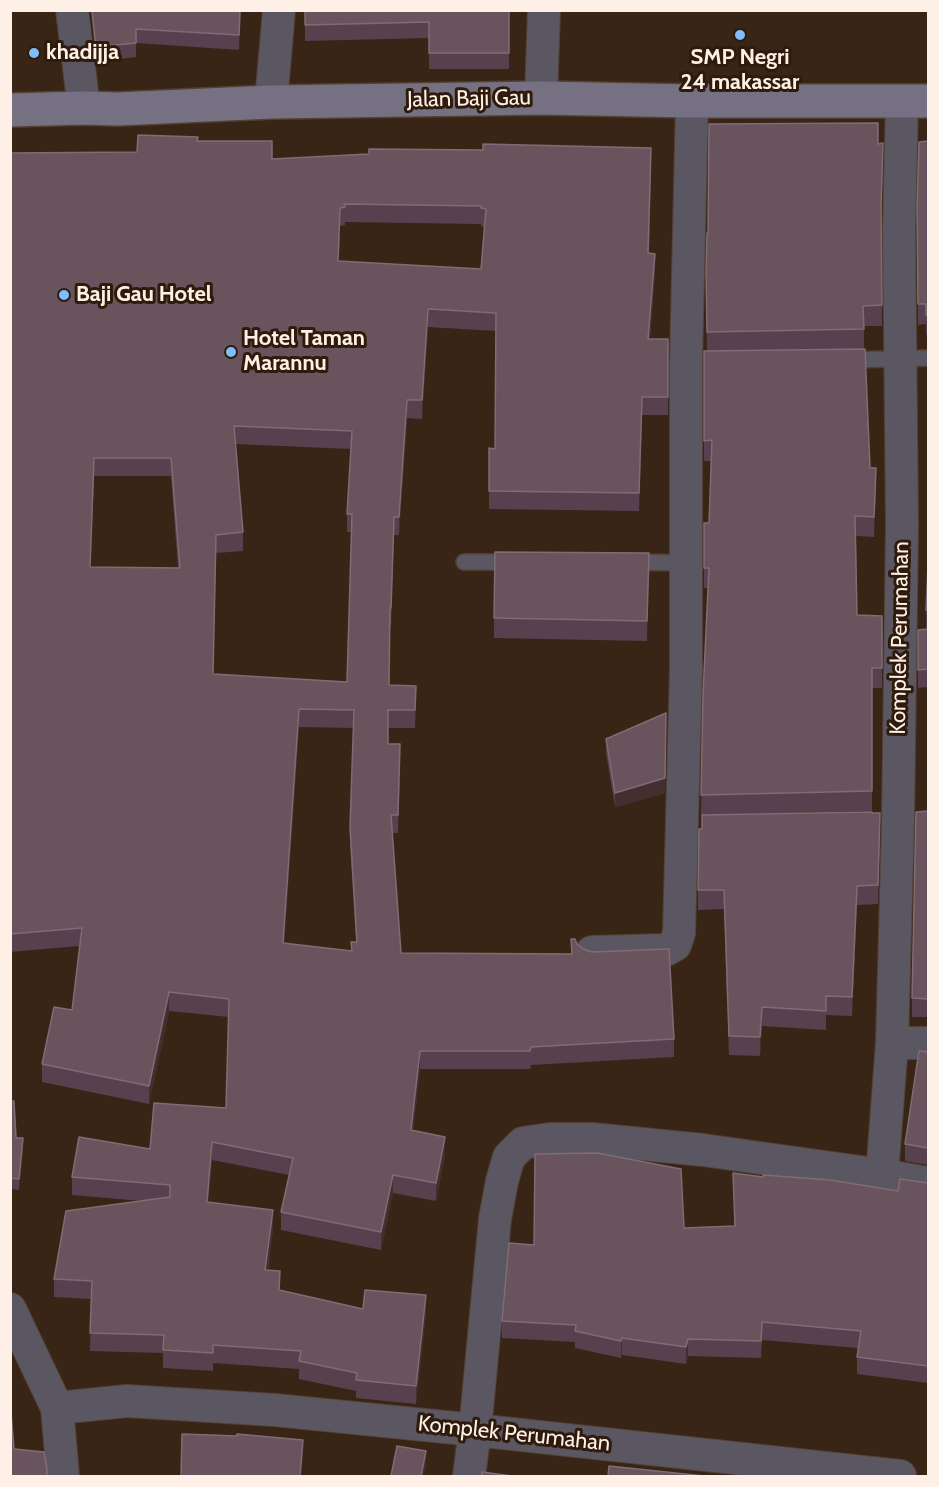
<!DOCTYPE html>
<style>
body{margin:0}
#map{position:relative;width:939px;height:1487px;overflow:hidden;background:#382516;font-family:Cabin,sans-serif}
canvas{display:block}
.frame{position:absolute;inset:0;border:12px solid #fef0e7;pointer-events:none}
</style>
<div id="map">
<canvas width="939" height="1487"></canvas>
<div class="frame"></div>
</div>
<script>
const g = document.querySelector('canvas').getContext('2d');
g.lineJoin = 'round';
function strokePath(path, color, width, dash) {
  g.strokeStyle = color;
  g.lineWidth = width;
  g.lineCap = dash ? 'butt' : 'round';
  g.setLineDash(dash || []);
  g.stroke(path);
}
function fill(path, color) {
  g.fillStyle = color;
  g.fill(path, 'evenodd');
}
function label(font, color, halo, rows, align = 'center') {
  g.font = font + ' Cabin,sans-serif';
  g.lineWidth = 6;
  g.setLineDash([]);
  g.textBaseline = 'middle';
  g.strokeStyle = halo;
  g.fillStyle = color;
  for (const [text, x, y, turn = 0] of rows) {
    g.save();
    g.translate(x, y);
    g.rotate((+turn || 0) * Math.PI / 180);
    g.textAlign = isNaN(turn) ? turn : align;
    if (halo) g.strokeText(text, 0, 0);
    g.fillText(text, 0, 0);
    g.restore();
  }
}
const lane = new Path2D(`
 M848,360L928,358
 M464,562H515
 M629,562L686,563`);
const street = new Path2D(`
 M72,10L84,108
 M541,98L544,10
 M271,102L279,10
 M592,952L666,950L675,945L679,933L686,670V362L692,101
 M892,1043H928
 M882,1175L892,1043L898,822L902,524L899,227L902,102
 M10,1309L57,1408
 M63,1476L57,1408L127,1401L275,1410L475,1430L900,1476
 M469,1476L475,1430L495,1219L502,1181L509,1157L523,1143L550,1139H592L703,1150L882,1175L928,1183`);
const secondary = new Path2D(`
 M10,110L84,108L118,109L271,102L541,98L692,101H928`);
const wall = new Path2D(`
 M91,10H241L239,50L136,43V57L96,62Z
 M305,10H509V69H429V38L305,41Z
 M198,141L272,159L651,166L649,253L655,272L650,339H668V415H642L639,511L489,509V448L495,449L496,331L428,327L422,419L407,418L399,535H394L391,626L390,625L389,685L416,704L415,728H388V744L400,762L398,833H392L401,953L571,954V939L674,1039V1057L531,1065L530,1069H420L413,1131L445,1155L436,1201L393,1193L381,1250L281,1230V1212L289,1175L212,1160L208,1202L273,1228L268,1270L280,1291L363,1309L426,1313L416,1404L356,1398V1391L299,1379V1369L213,1363V1371L163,1368V1353L90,1351L91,1299L54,1297V1279L142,1201L72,1195V1177L150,1149L226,1108L229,1017L169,1011L149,1104L42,1082V1064L72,1010L79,946L10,952V153L137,152ZM345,222L481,224V226L484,227L481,269L339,261L340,226L345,225ZM235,444L351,449L347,514V532H352L347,682L213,674L216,553L243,551V532ZM94,476H171L178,568L90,567ZM299,727L354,728L350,845L356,942L351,951L284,944Z
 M928,141V335H926V324L918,325L917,207Z
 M878,144L883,164L881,221L882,326H864V349L870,468L876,488L874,537L856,536L857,615L882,616V688H872V811L701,815L703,694L708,588H704V523H709L711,461H704V351H707L706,292Z
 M649,553L647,641L494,638V618Z
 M928,565V629L926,628V610Z
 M928,629V687L918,688V670Z
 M666,728L665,793L615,807L606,753V739Z
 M928,811V1017H912V998Z
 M880,832L878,904L857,905L852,1016L826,1015V1030L762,1026L760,1056L729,1055L724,909L698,910V890Z
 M928,1052V1165L905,1161V1144Z
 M10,1101L16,1138L23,1149L19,1190L10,1189Z
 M733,1173L898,1191L928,1183V1383L857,1374V1357L858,1348L762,1340L761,1358L688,1356L686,1364L622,1355L621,1358L575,1348V1342L502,1338V1321L534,1245L684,1228L735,1226Z`);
const shadedWall = new Path2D(`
 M240,10H241L239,50V35Z
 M340,208V226L338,279V261Z
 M655,254V272L648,357V339Z
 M428,309V327L422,419V400Z
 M407,400V418L399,535V517Z
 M94,458V476L90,585V567Z
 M876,468V488L874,537V517Z
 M299,709V727L283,961V943Z
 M666,728L665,793L615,807V793Z
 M857,886V905L852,1016V997Z
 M169,992V1011L149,1104V1086Z
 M762,1007V1026L760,1056V1037Z
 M420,1051V1069L411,1148V1130Z
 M445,1137V1155L436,1201V1183Z
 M23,1138V1149L19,1190V1179Z
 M212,1142V1160L207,1220V1202Z
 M393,1175V1193L381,1250V1232Z
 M273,1210V1228L265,1288V1270Z
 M426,1295V1313L416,1404V1386Z
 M622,1338V1355L621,1358V1341Z
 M688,1339V1356L686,1364V1347Z
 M303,1440V1456L301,1476H300Z
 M426,1451V1467L424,1476H421Z`);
const building = new Path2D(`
 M92,10H240L239,35L136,29V43L96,47Z
 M305,10H509V53H429V22L305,25Z
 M878,123V144L883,143L881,207L882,305L863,306L864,329L707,332L706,272L707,233H708L709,124Z
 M138,135L198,137L197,141H272V159L369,154V149L483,150V144L651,148L648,253L655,254L648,339H668V397H642L639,493L489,491V448L495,449L496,313L428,309L422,400H407L399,517H394L391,608L390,607L389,685L416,686L415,710H388V744H400L398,815H391L401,953L572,954L571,939H575L577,944L583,949L592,952L669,949L674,1039L531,1047L530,1051H420L411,1130L445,1137L436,1183L393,1175L381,1232L281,1212L293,1158L212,1142L207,1202L273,1210L265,1270L280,1271L279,1290L363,1309L365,1290L426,1295L416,1386L356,1380L357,1373L299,1361L301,1351L213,1345V1353L163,1350L164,1335L90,1333L92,1281L54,1279L66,1211L170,1197V1185L72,1177L79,1137L150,1149L154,1103L226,1108L229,999L169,992L149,1086L42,1064L54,1007L72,1010L82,928L10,934V153L137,152ZM344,204L481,206V208L486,209L481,269L338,261L340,208L345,207ZM234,426L352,431L347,514H352L347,682L213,674L216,535L243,532ZM94,458H171L180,568L90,567ZM299,709L354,710L350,827L357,942H351L352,951L283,943Z
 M928,141V315H926V304H918L917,207L919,142Z
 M865,349L870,468H876L874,517L855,516L857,615L882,616V668H872V791L701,795L703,694L709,568H704V523H709L712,440L704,441V351Z
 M495,552L649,553L647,621L494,618Z
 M928,565V611L926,610Z
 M928,629V669L918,670V630Z
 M666,713L665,778L615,793L606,739Z
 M928,811V999L912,998L916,812Z
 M872,812V813H880L878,885L857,886L852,997L826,996V1011L762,1007L760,1037L729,1036L724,890H698L699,829H702V815Z
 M919,1051L928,1052V1148L905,1144Z
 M10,1101H14L16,1138H23L19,1179L10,1178Z
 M597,1153L681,1169L684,1228L735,1226L733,1173L763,1177V1175L830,1180L898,1191L900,1179L928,1183V1366L857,1357L861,1331L762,1322L761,1341L688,1339L686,1347L622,1338L621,1341L575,1331L576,1325L502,1321L509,1243L534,1245L535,1154Z
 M10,1400L14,1449L44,1452L47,1468V1476H10Z
 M182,1434L237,1436V1434L303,1440L300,1476H181Z
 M397,1446L426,1451L421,1476H391Z
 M609,1466L704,1476H608Z
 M482,1472L512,1476H482Z`);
const markers = [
 [740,35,6,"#7ebdf9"],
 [34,53,6,"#7ebdf9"],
 [64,295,6,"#7ebdf9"],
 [231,352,6,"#7ebdf9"]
];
const poiNames = [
 ["khadijja",46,53],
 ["SMP Negri",740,58,"center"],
 ["24 makassar",740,83,"center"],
 ["Baji Gau Hotel",76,295],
 ["Hotel Taman",243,339],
 ["Marannu",243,364]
];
const streetNames = [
 ["Jalan Baji Gau",469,99,-1],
 ["Komplek Perumahan",900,638,-89],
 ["Komplek Perumahan",514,1434,6]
];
strokePath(lane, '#544133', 18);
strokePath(street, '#544133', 34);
strokePath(secondary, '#544133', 36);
strokePath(lane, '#5b5762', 15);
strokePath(street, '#5b5762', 32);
strokePath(secondary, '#767182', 33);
fill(wall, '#57414e');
fill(shadedWall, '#432e30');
fill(building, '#69545e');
strokePath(building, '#806c74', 1.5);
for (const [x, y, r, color] of markers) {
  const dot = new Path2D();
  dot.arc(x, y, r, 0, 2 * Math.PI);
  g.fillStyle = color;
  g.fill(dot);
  strokePath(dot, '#2e1b0c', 2);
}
label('bold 22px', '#fef0e7', '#2e1b0c', poiNames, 'left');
label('22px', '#fef0e7', '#2e1b0c', streetNames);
</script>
